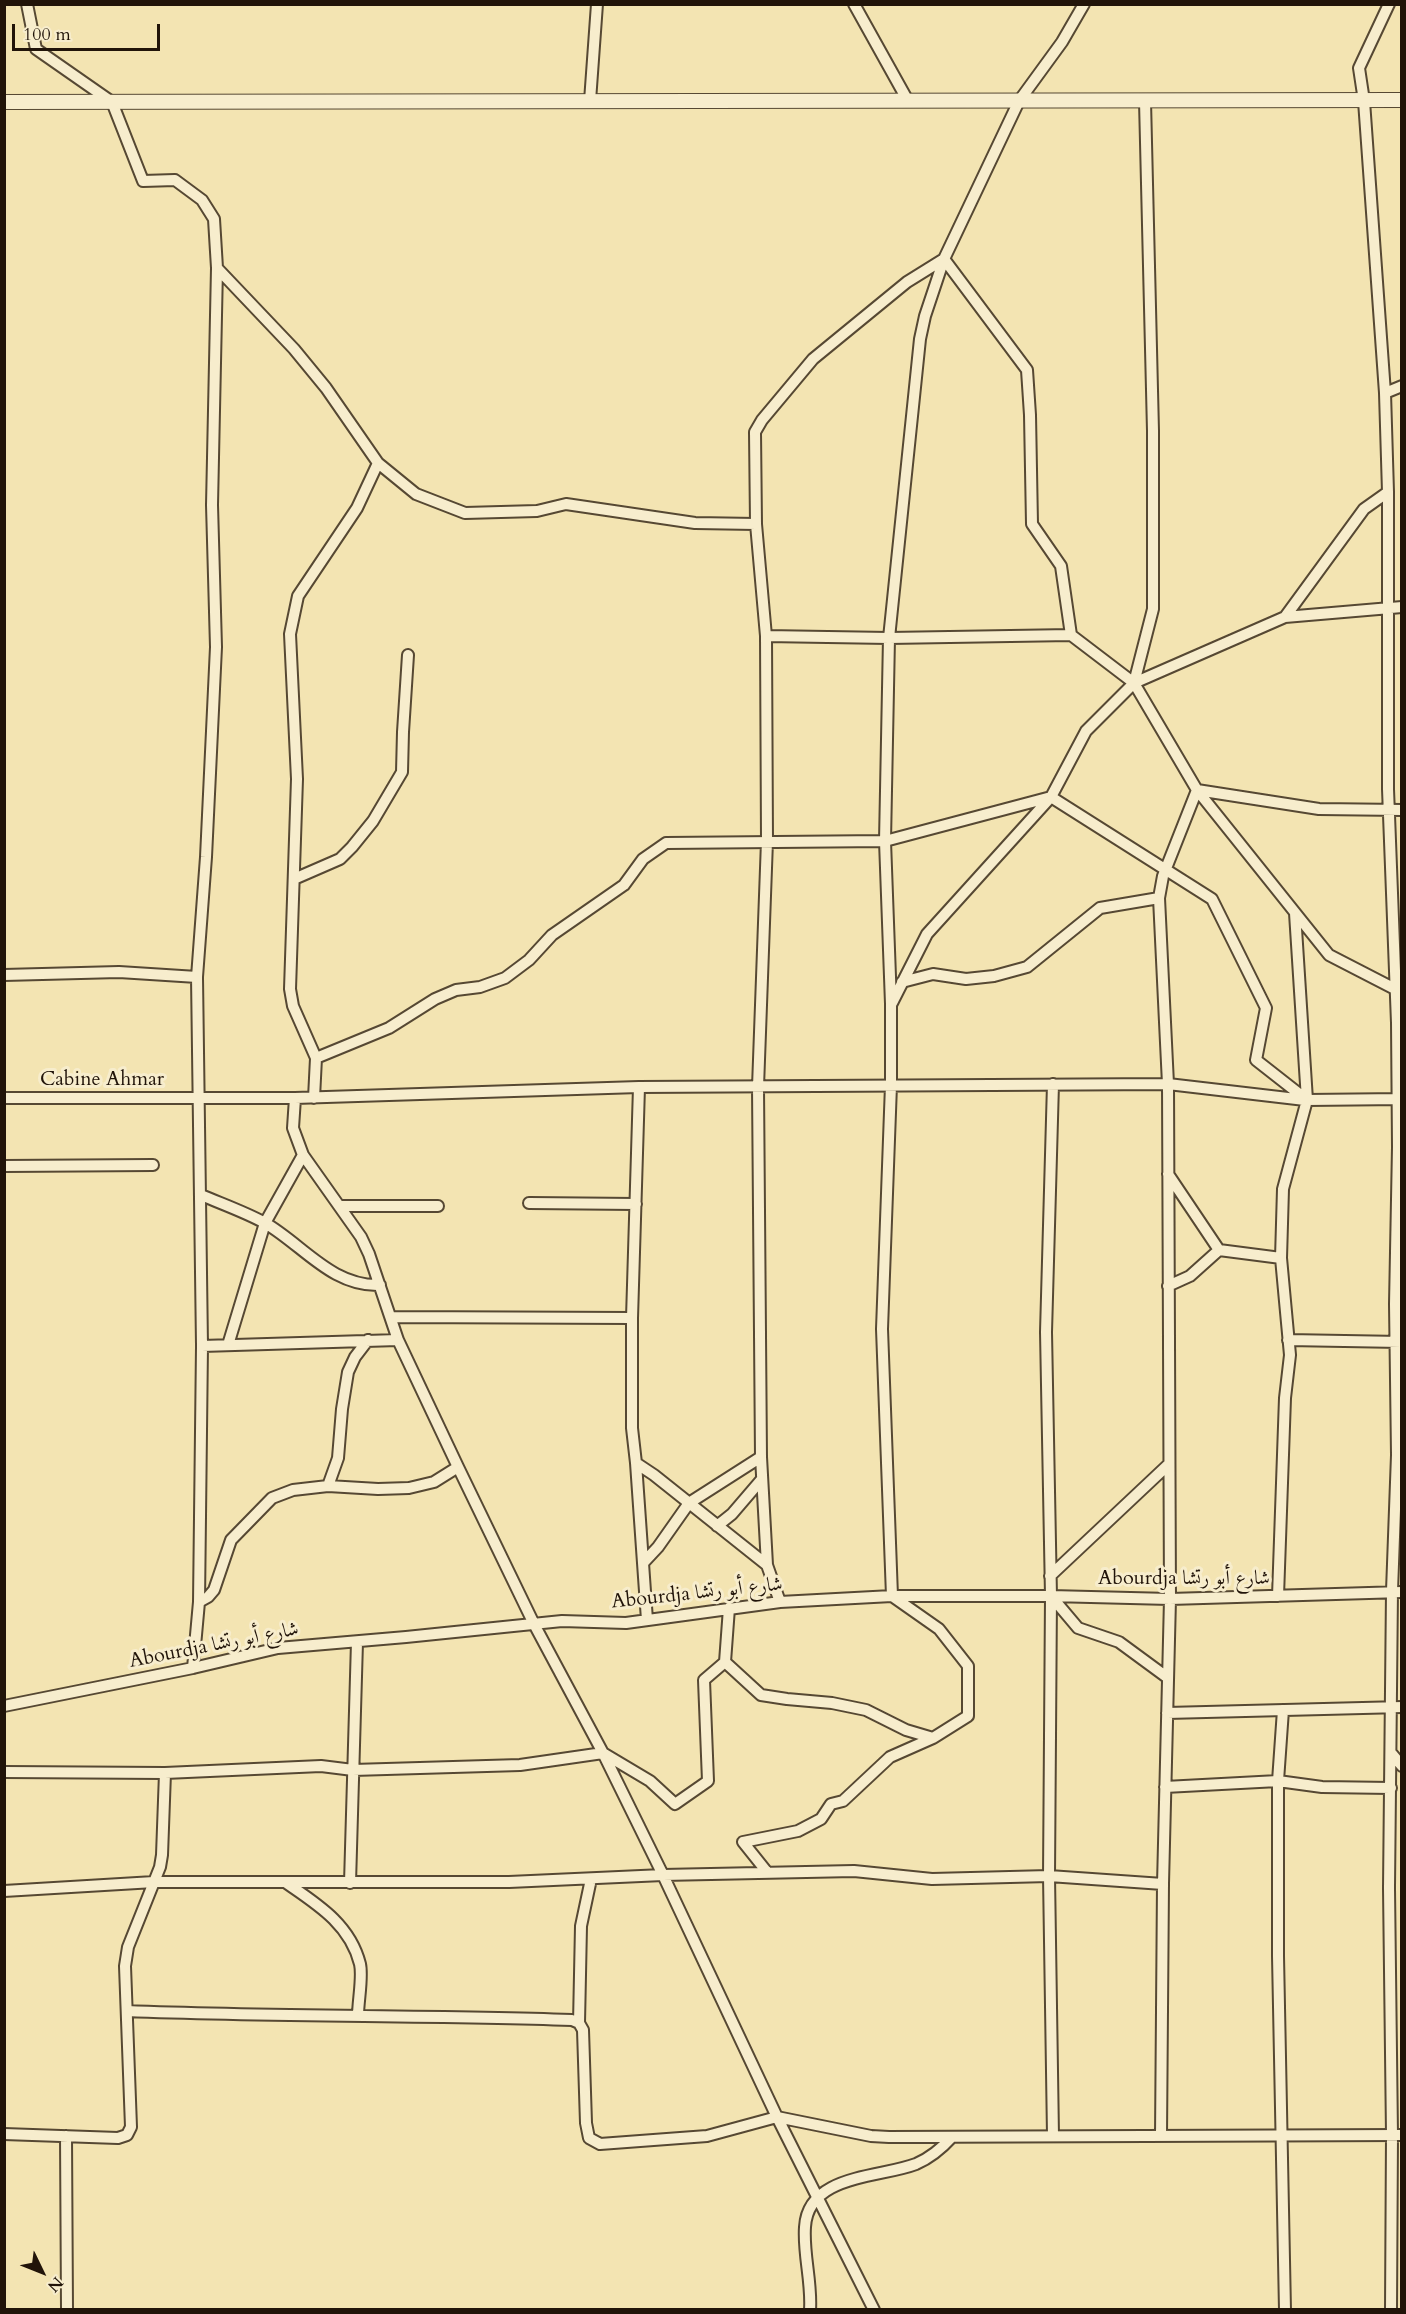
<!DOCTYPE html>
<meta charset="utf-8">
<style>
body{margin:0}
#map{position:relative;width:1406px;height:2314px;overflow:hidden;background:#f3e4b2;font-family:Cardo,serif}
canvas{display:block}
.frame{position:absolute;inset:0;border:6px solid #211409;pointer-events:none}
.north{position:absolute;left:12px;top:2242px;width:60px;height:60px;-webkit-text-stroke:4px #f7edcd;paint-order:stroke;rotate:133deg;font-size:16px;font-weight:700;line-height:24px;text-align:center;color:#211409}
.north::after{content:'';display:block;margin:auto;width:21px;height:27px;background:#211409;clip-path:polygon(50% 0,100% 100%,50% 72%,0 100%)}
.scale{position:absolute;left:12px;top:24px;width:148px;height:27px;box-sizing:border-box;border:3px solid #211409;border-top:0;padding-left:8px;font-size:18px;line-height:21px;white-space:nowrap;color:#211409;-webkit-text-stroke:4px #f7edcd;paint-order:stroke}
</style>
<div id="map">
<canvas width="1406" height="2314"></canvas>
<div class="frame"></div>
<div class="north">N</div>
<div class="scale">100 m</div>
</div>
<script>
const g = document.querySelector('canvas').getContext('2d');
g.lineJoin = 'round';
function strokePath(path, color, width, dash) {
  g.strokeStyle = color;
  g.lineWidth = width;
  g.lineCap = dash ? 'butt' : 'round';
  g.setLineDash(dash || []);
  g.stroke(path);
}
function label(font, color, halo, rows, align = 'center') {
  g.font = font + ' Cardo,Amiri,serif';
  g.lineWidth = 6;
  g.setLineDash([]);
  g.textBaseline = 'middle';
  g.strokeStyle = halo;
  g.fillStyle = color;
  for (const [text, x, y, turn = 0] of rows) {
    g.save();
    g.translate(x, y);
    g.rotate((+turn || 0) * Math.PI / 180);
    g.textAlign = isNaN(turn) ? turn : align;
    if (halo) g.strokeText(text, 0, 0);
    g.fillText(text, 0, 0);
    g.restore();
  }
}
const minor = new Path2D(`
 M27,4L36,49L112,102L143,181L175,180L202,200L214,219L217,268L212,505L216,647L206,857L197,977L202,1346L199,1602L193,1668
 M854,4L908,101
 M1389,4L1359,68L1364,101L1385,393L1388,492V789L1397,1023L1398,1147L1395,1304L1397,1455L1392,1591L1389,1888L1392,2135L1391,2310
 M590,101L597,4
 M944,259L1027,370L1030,415L1032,524L1061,566L1071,635
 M217,268L294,349L326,388L378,463L416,494L465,513L537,511L566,504L695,523L756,524
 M1385,393L1402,386
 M1285,617L1364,509L1388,492
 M766,636L889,638L1071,635L1134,683L1197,790L1329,955L1395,989H1401
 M1134,683L1153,609V431L1145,101
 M294,879L340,859L352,847L373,821L402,772L403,732L408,655
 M4,975L119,972L197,977
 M902,982L933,974L966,979L994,976L1027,967L1100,908L1159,898
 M892,1003L927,934L1051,797L1086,731L1134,683L1285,617L1402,607
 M316,1058L389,1028L435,999L456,990L480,987L505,978L529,960L552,935L624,885L643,859L666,843L885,841L1051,797L1212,899L1266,1008L1256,1060L1307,1100L1402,1099
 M639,1087L632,1318V1428L636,1463L647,1620
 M4,1098H295L639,1087L1168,1084L1305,1100
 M295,1098L293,1128L303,1155L361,1237L369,1254L398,1340L458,1467L534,1624L603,1753L663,1875L777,2117L874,2310
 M314,1098L316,1058L293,1006L290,989L297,779L290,634L298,596L357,508L378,463
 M4,1166L153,1165
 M1168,1174L1219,1250L1281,1258
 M201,1195C222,1204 245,1212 265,1223C303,1245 332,1287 380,1285
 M529,1203L636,1204
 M340,1206H438
 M1168,1286L1190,1276L1219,1250
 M392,1317L632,1318
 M1288,1340L1401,1342
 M228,1345L265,1223L303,1155
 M202,1346L398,1340
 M636,1463L654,1475L767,1565
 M328,1486L338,1458L342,1409L348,1372L355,1357L368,1340
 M717,1526L732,1514L762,1479
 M644,1562L658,1547L689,1503L761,1457
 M1050,1576L1169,1464
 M1051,1596L1078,1628L1119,1642L1168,1678
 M1278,1596L1285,1398L1290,1355L1281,1258L1283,1189L1307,1100L1295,913
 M199,1602L208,1597L214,1590L231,1540L272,1498L293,1490L328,1486L378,1489L409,1488L434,1482L458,1467
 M780,1602L767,1565L761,1457L758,1087L767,841L766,636L756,524L755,432L762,420L813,359L907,282L944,259
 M725,1662L729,1608
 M4,1706L193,1668L278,1648L406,1637L562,1621L626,1623L780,1602L892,1596H1051L1170,1599L1402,1592
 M1283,1710L1278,1781V1956L1285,2310
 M1167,1713L1402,1707
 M1392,1754L1402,1766
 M4,1772L165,1773L162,1855L160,1867L128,1947L125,1966L131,2127L127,2135L118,2138L4,2134
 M165,1773L321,1766L353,1770L520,1765L603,1753L650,1781L675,1804L708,1781L704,1680L725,1662L761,1695L787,1699L832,1703L866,1710L906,1730L933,1738L968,1716V1666L939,1629L892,1596L882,1329L891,1085V1004L885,841L889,638L920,339L925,316L944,259L1019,101L1062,42L1084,4
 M1165,1787L1278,1781L1322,1787L1391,1788
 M767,1872L743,1842L798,1831L821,1819L831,1804L843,1801L890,1757L933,1738
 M285,1882C317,1904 350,1924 360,1964C363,1977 358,2001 358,2016
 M350,1883L357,1642
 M4,1891L154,1882H509L663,1875L854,1871L932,1879L1049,1876L1163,1884
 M127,2011C275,2017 423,2015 572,2020L579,2023L583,2030L586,2123L589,2138L600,2144L707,2136L777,2117L871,2136L889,2137L1402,2135
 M579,2023L581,1926L591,1879
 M66,2136L67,2310
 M1053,2136L1049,1876L1051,1596L1046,1332L1053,1084
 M1161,2136L1163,1884L1170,1599L1168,1084L1159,898L1163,876L1197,790L1319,809L1402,810
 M810,2310C812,2282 803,2254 805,2227C808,2174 880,2178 916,2164C930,2158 942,2148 952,2137`);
const tertiary = new Path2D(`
 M4,102L1402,100`);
const streetNames = [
 ["Cabine Ahmar",102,1080],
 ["Abourdja شارع أبو رتشا",1184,1579],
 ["Abourdja شارع أبو رتشا",697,1594,-6],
 ["Abourdja شارع أبو رتشا",214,1646,-11]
];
strokePath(minor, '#564833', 14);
strokePath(tertiary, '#564833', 16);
strokePath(minor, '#f7edcd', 10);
strokePath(tertiary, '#f7edcd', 14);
label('20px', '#211409', '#f7edcd', streetNames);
</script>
